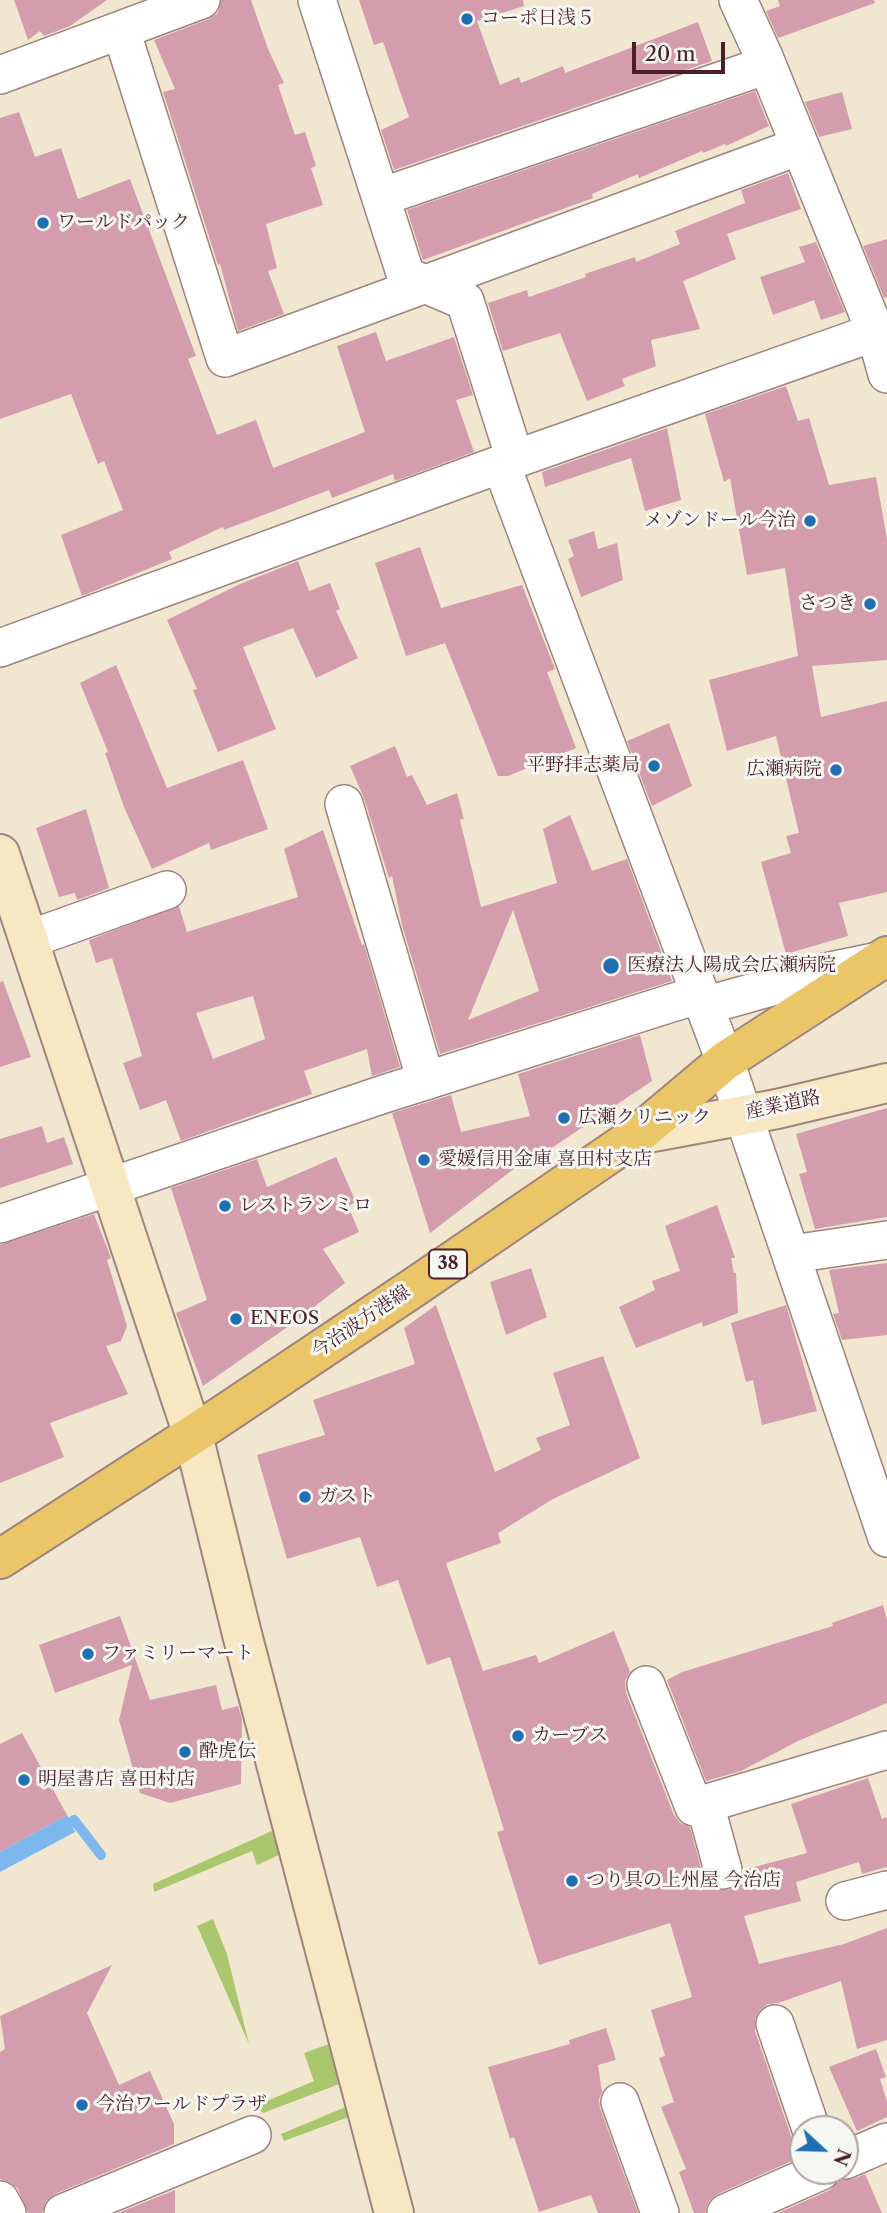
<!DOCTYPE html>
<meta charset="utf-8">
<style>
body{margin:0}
#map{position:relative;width:887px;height:2213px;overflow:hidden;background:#f1e7d1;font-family:"Libre Caslon Text",serif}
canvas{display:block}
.north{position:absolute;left:789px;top:2115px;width:70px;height:70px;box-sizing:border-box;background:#f6f6f2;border:2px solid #b1a0a2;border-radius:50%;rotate:112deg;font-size:19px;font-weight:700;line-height:28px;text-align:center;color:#4a1f2b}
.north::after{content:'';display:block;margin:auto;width:24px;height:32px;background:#1f6fb2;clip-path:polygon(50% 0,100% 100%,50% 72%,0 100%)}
.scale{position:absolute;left:632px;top:42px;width:93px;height:32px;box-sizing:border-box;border:4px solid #4a1f2b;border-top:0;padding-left:9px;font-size:21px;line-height:24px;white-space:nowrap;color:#4a1f2b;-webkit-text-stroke:5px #f6f6f2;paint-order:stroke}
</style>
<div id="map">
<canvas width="887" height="2213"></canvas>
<div class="north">N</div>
<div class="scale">20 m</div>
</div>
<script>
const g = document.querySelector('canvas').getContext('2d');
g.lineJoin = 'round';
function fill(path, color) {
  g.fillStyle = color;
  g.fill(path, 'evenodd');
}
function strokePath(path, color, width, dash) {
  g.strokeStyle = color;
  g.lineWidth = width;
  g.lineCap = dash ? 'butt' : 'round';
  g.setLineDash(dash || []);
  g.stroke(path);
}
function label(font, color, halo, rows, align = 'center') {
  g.font = font + ' "Libre Caslon Text","Noto Serif JP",serif';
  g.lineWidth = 6;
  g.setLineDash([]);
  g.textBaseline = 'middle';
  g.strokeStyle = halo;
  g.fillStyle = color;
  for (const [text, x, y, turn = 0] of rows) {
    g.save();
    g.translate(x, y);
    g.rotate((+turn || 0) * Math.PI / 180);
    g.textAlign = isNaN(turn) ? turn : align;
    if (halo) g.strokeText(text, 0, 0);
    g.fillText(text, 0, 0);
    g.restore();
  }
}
const green = new Path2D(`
 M274,1830L342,2083L263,2113L255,2106L314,2081L304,2053L329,2044L279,1855L257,1865L252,1851L154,1892L153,1884Z
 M213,1919L227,1954L249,2044L197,1926Z
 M348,2106L380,2213H374L349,2117L284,2141L281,2134Z`);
const water = new Path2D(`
 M67,1815L75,1832L0,1872V1852Z`);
const stream = new Path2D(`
 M59,1830L74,1820L101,1855`);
const building = new Path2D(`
 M14,0H107L70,26L44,36L40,31L28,40Z
 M221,0H251L268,49L284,83L278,85L295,135L305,132L316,166L311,168L323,205L266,224L277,268L268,271L284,314L238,331L220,264L218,265L163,92L175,89L154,40L209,19L218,13Z
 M359,0H523L524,6L477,21L500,85L519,77L521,83L563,66L565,73L698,22L712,61L394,170L381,130L409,117L383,42L374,45Z
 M778,0H874L875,3L778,38L766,11L780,6Z
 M755,91L769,126L726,146L725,144L703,153L702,151L639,178L638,174L592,194L593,198L423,260L407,210Z
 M842,92L852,129L819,137L805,102Z
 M19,112L35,157L61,148L78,199L130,179L196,356L188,359L217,435L256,420L273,468L365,432L337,346L376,332L386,361L454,337L473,395L456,400L474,452L395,481L393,474L332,498L329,490L224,530L223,527L169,552L172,559L82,596L61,535L123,510L104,461L98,464L71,394L0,419V118Z
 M788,173L801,209L727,234L736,259L683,281L700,329L651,340L656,366L622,379L625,386L587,401L560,333L503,351L488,303L527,290L529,297L586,277L585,274L635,257L636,262L680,244L675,231L745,203L741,190Z
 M887,239V297L884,298L863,246Z
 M816,242L845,312L821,320L814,300L773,315L760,277L805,262L799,247Z
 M786,386L798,421L809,418L829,485L876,477L887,539V660L812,666L821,717L887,701V892L839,903L848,936L786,954L761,862L791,853L786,836L799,833L776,736L727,751L709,680L798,656L785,568L747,575L730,478L724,482L705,414Z
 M667,428L681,500L645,511L631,458L545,487L542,472Z
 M594,531L598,549L617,543L623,580L581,597L568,559L574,556L568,540Z
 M420,547L441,608L522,585L555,669L547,672L576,748L508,776H498L445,643L406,656L375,563Z
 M298,561L309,591L330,583L340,609L336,611L358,658L316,678L293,628L243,647L276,729L218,752L193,690L197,689L167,620L240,584Z
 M116,665L167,788L243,760L268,829L211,850L209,843L152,869L124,807L105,753L108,752L80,683Z
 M669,723L692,786L652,806L627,741Z
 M395,746L407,777L412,775L427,805L457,793L464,819L460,820L481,907L557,883L543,829L570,815L592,871L627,859L672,981L440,1054L402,925L392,876L389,878L364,798L350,766ZM513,910L539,991L468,1020Z
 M86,809L109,888L77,900L75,893L59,897L36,828Z
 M323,830L362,945L364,944L400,1067L372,1076L367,1049L304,1071L312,1094L181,1141L166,1100L140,1110L123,1063L142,1056L112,958L96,963L89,940L179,906L187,932L298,897L284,849ZM253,996L265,1039L213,1059L196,1013Z
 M3,981L31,1057L0,1067V982Z
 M640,1035L652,1081L541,1155L540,1149L430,1233L392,1113L451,1095L461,1132L530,1116L518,1074Z
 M887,1108V1217L815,1229L799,1174L807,1172L796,1134Z
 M42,1126L47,1143L64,1137L73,1164L0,1188V1139Z
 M336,1157L356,1202L348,1206L359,1232L323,1249L345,1283L296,1321L203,1386L176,1313L207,1300L171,1188L257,1159L267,1187Z
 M717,1205L735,1258H731L734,1273H736L738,1313L703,1327L702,1322L636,1348L619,1307L655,1290L652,1281L680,1271L665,1226Z
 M94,1214L111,1258L107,1260L127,1326L121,1341L106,1346L128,1394L50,1423L64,1457L0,1483V1245Z
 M887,1263V1335L842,1340L833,1314L839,1313L829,1270Z
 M531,1268L547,1317L506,1335L490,1282Z
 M436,1305L495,1472L541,1450L536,1438L570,1425L553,1373L603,1356L640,1458L553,1499L498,1533L501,1543L446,1563L483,1671L536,1655L539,1663L614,1631L630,1672L625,1681L626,1693L674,1815L680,1823L690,1827L703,1876L709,1885L717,1890H728L737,1885L743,1876V1870L807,1853L791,1804L868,1778L882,1819L887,1817V1867L862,1874L859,1862L796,1882L801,1901L744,1916L759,1964L844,1944L887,1928V2040L857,2049L841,1981L778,2003L768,2004L760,2010L755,2019V2031L791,2136L797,2144L803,2148V2156L718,2194L709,2201L705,2213H694L679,2172L686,2169L661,2107L674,2102L659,2058L665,2056L651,2010L692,1997L670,1923L539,1965L497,1832L504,1830L450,1657L427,1665L398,1580L377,1587L360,1537L287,1559L257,1455L325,1435L313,1400L415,1364L404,1328Z
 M786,1305L817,1411L762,1425L753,1380L746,1382L731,1323Z
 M883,1605L887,1620V1703L798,1741L741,1771L706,1781L667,1680L682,1672L833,1626L832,1623Z
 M120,1616L150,1700L216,1685L222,1710L238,1706L242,1719L241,1784L170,1803L140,1793L119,1720L132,1665L55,1693L39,1645Z
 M22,1733L67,1815L0,1852V1744Z
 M112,1965L87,2013L119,2085L150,2071L174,2124V2144L55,2194L46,2201L42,2213H28L18,2189L10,2182L0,2179V2052L5,2049L0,2016Z
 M606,2028L616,2060L598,2065L602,2092L599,2099L600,2108L638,2213H598L591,2195L539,2212L514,2137L510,2139L488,2067L570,2044L569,2040Z
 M876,2049L886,2077L880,2079L887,2102V2117L857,2131L829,2067Z
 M865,2174L882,2213H778L830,2190L839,2180L853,2179Z
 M175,2190V2213H118Z`);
const street = new Path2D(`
 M317,0L406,276L465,301L515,459
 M738,0L764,57L875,331L887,374
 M121,30L225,358L800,146
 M0,75L201,0
 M381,197L767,65
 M501,464L725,1061L887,1538
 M0,648L501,464L887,328
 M344,804L426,1081
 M30,939L167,890
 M704,1006L825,972L878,961
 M0,1224L384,1094L700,994
 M792,1254L887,1240
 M646,1685L694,1807L887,1750
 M705,1804L723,1870
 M845,1901L887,1890
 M775,2024L811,2129
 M620,2102L660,2213
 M845,2160L887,2142
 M0,2200L7,2213
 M63,2213L252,2135
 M726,2213L821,2171`);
const secondary = new Path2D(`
 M0,854L193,1435L242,1634L394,2213
 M637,1135L777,1109L887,1083`);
const primary = new Path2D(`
 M0,1559L211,1423L416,1286L637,1135L725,1061L887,956`);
const markers = [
 [467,19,7,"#1f6fb2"],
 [43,223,7,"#1f6fb2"],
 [810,521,7,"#1f6fb2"],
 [870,604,7,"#1f6fb2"],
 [654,766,7,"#1f6fb2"],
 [836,770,7,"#1f6fb2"],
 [611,966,9,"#1f6fb2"],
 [564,1118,7,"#1f6fb2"],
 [424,1160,7,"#1f6fb2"],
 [225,1206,7,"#1f6fb2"],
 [236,1319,7,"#1f6fb2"],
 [305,1497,7,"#1f6fb2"],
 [88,1654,7,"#1f6fb2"],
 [518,1736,7,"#1f6fb2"],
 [185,1752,7,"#1f6fb2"],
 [24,1780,7,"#1f6fb2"],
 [572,1881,7,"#1f6fb2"],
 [82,2105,7,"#1f6fb2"]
];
const shields = [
 [448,1264,38]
];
const shieldNames = [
 ["38",448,1264]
];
const poiNames = [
 ["コーポ日浅５",481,19],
 ["ワールドパック",57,223],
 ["メゾンドール今治",796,521,"right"],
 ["さつき",856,604,"right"],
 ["平野拝志薬局",640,766,"right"],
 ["広瀬病院",822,770,"right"],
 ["医療法人陽成会広瀬病院",627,966],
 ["広瀬クリニック",578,1118],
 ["愛媛信用金庫 喜田村支店",438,1160],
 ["レストランミロ",239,1206],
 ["ENEOS",250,1319],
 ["ガスト",319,1497],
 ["ファミリーマート",102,1654],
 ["カーブス",532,1736],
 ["酔虎伝",199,1752],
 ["明屋書店 喜田村店",38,1780],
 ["つり具の上州屋 今治店",586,1881],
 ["今治ワールドプラザ",96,2105]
];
const streetNames = [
 ["産業道路",783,1105,-12],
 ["今治波方港線",361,1322,-34]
];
fill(green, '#abc76e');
fill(water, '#7cb7ee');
strokePath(stream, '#7cb7ee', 10);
fill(building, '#d49dad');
strokePath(street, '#9e837e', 40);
strokePath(secondary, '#9e837e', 42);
strokePath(primary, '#9e837e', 42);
strokePath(street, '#fff', 37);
strokePath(secondary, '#f7e8c3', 38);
strokePath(primary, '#eac669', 38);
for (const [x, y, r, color] of markers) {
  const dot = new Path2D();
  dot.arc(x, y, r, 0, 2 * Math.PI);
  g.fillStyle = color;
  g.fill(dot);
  strokePath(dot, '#f6f6f2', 2.5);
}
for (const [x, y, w] of shields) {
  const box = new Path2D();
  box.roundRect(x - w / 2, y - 14.5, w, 29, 5);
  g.fillStyle = '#f6f6f2';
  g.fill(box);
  strokePath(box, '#4a1f2b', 2);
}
label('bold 18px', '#4a1f2b', null, shieldNames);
label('19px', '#4a1f2b', '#f6f6f2', poiNames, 'left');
label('19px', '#4a1f2b', '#f6f6f2', streetNames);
</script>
